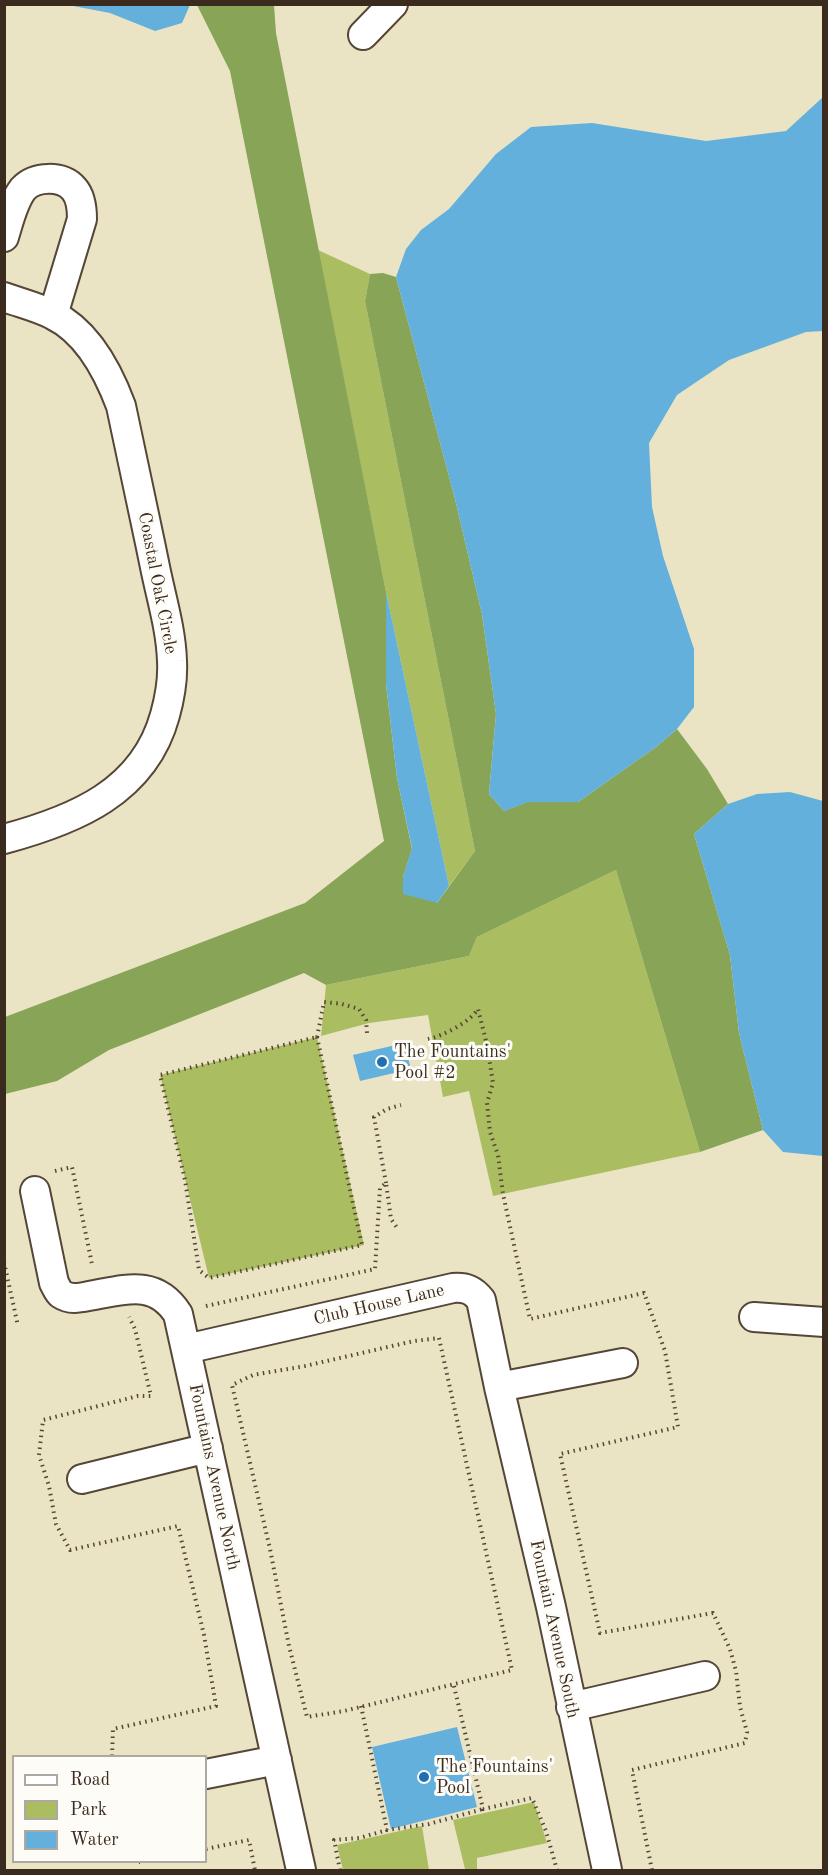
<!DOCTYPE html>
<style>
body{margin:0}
#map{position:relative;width:828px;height:1875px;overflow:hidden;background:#eae4c5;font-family:"Old Standard TT",serif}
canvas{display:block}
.frame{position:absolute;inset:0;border:6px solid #3b2a1e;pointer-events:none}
.legend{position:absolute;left:12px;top:1755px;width:195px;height:108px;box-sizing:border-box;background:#fdfcf7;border:2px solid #afa8a0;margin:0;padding:8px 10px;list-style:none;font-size:18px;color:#3b2a1e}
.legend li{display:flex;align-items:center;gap:12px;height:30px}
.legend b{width:30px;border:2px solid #afa8a0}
</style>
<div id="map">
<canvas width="828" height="1875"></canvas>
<div class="frame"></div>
<ul class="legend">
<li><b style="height:8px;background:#fff"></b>Road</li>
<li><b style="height:16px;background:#abbd61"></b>Park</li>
<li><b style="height:16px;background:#63b0dc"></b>Water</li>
</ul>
</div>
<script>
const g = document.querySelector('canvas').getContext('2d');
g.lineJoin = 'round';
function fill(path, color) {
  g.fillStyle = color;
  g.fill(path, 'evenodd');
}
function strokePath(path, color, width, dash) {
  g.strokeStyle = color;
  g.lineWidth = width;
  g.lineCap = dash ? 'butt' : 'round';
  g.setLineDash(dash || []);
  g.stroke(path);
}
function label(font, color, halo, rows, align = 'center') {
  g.font = font + ' "Old Standard TT",serif';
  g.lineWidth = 6;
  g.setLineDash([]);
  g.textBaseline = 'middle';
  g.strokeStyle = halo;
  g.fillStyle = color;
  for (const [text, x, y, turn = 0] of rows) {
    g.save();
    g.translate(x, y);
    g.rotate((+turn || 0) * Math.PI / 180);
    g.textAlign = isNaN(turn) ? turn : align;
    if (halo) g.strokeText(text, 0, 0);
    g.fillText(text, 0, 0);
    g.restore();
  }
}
const green = new Path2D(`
 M318,250L370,274L365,301L475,851L449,886L386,592Z
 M616,870L700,1152L493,1196L469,1091L443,1097L428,1015L369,1023L321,1036L326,985L469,956L477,937Z
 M317,1037L364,1245L209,1278L160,1075Z
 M534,1802L547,1843L477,1858V1870H457L465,1869L453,1820Z
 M422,1826L429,1870H343L337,1845Z`);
const forest = new Path2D(`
 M197,5H274L276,33L386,592V684L397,778L412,849L403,877L437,903L475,851L365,301L370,274L383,273L396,277L455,499L482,614L496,714L489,794L504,811L527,802H578L656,747L677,729L707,769L728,804L694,834L730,955L739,1033L763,1130L700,1152L616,870L477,937L469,956L326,985L304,973L109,1050L57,1081L5,1094V1017L305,903L384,841L230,71Z`);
const water = new Path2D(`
 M68,5H190L182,23L155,31L110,13Z
 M823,97V331L806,332L729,360L677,395L649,443L652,507L663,556L694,649V707L677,729L656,747L578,802H528L504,811L489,794L496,714L482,614L455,499L396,277L406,249L421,230L449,209L496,154L531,127L592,123L706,141L786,131Z
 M386,592L449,886L437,903L403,894V877L412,848L397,778L386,684Z
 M790,792L823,801V1156L783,1152L763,1130L739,1033L730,955L694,834L728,804L757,794Z
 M404,1043L411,1069L360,1081L353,1055Z
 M457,1727L477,1807L391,1829L372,1747Z`);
const path = new Path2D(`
 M317,1037L362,1245L209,1278L199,1270L185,1180L160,1075Z
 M317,1037L324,1002L342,1004L359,1009L366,1020L367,1033
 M428,1039C443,1036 470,1022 478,1009L487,1045L493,1083L487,1103L490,1132L498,1155L503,1194L530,1319L644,1293L665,1351L678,1427L560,1454L600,1633L713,1613L730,1649L736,1671L740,1707L747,1732L745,1743L632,1770L652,1870
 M55,1171L72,1167L92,1264
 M386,1183L374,1117L387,1109L401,1105
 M4,1262L18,1326
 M206,1306L375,1269L380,1188L386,1183L391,1219L398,1229
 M439,1338L512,1670L344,1711L307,1717L289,1646L270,1549L232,1385L253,1375L305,1366L414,1341Z
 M454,1686L483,1809L532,1798L546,1831L557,1870
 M361,1706L387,1830L429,1824L483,1809
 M112,1756L113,1729L216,1706L204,1635L178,1526L70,1550L56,1524L49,1486L39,1455L43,1420L138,1396H151L135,1329L129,1317
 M206,1849L249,1840L255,1870
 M139,1862H140
 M340,1870L334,1840L359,1838L387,1830`);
const minor = new Path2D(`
 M363,35L393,4
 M4,237C9,221 13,202 23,189C35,176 62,175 74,189C81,197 82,209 82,219L53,315
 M4,297C20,303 38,307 53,315C88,332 108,371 121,406C132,459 144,513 155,567C161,597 171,629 172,661C173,679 170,697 165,715C144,792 75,820 4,839
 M35,1191L54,1283C56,1286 58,1292 61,1294C70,1300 79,1298 89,1296C124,1290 155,1278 178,1314L301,1870
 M754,1317L824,1322
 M186,1349L453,1288C466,1287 473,1290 481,1300L499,1387L551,1607L607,1870
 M499,1387L623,1363
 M82,1479L208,1448
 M571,1707L705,1676
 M206,1774L277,1760`);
const markers = [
 [382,1062,6,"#1f6fb2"],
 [424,1777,6,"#1f6fb2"]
];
const streetNames = [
 ["Coastal Oak Circle",157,583,79],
 ["Club House Lane",379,1305,-13],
 ["Fountains Avenue North",214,1477,78],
 ["Fountain Avenue South",554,1629,78]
];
const poiNames = [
 ["The Fountains'",394,1052],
 ["Pool #2",394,1073],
 ["The Fountains'",436,1767],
 ["Pool",436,1788]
];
fill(green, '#abbd61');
fill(forest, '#88a457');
fill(water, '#63b0dc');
strokePath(minor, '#554637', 32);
strokePath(path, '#554637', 4, [1.5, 4.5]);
strokePath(minor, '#fff', 28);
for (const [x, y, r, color] of markers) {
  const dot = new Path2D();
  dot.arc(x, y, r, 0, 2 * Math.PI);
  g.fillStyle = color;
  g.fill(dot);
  strokePath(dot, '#fdfcf7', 2);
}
label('18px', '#3b2a1e', '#fdfcf7', streetNames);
label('18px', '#3b2a1e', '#fdfcf7', poiNames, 'left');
</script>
